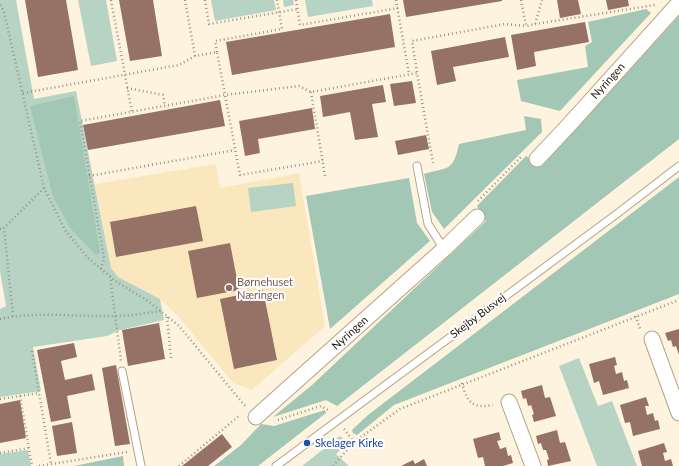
<!DOCTYPE html>
<meta charset="utf-8">
<style>
body{margin:0}
canvas{display:block;background:#fdf3df}
</style>
<canvas width="679" height="466"></canvas>
<script>
const g = document.querySelector('canvas').getContext('2d');
g.lineJoin = 'round';
function fill(path, color) {
  g.fillStyle = color;
  g.fill(path, 'evenodd');
}
function strokePath(path, color, width, dash) {
  g.strokeStyle = color;
  g.lineWidth = width;
  g.lineCap = dash ? 'butt' : 'round';
  g.setLineDash(dash || []);
  g.stroke(path);
}
function label(font, color, halo, rows, align = 'center') {
  g.font = font + ' Lato,sans-serif';
  g.lineWidth = 4;
  g.setLineDash([]);
  g.textBaseline = 'middle';
  g.strokeStyle = halo;
  g.fillStyle = color;
  for (const [text, x, y, turn = 0] of rows) {
    g.save();
    g.translate(x, y);
    g.rotate((+turn || 0) * Math.PI / 180);
    g.textAlign = isNaN(turn) ? turn : align;
    if (halo) g.strokeText(text, 0, 0);
    g.fillText(text, 0, 0);
    g.restore();
  }
}
const built = new Path2D(`
 M216,164L220,188L299,173L325,326L252,390L233,383L178,316L160,299L118,277L111,268L95,184Z`);
const green = new Path2D(`
 M0,0H16L34,99L76,91L111,268L118,277L160,299L164,320L120,330L107,336L33,347L41,391L0,397V309L6,306L0,271Z
 M78,0H106L117,61L91,66Z
 M211,0H274L276,10L215,21Z
 M283,0H293L294,5L284,7Z
 M305,0H372L373,6L308,17Z
 M293,183L296,206L251,212L248,188Z
 M579,358L598,406L612,401L637,466H597L559,366Z
 M340,436L348,443L336,454L349,466H302Z
 M28,450L31,466H0V454Z`);
const forest = new Path2D(`
 M646,9L651,13L560,111L521,101L517,80L588,67L585,46L592,42L588,22Z
 M679,16V139L337,406L326,400L273,417L312,385L486,221L477,206L526,156L542,166Z
 M74,96L100,252L96,255L71,229L53,197L30,106Z
 M524,116L541,119L542,132L444,229L432,212L424,174C448,167 453,172 459,144L526,130Z
 M679,177V294L394,405L357,435L353,433L352,430L368,415Z
 M409,178L417,223L430,241L330,329L306,196Z
 M325,410L326,413L258,466H214L241,445L261,424L274,426Z
 M123,456L124,466H74Z`);
const building = new Path2D(`
 M25,0H66L78,70L38,77Z
 M119,0H153L162,56L130,61Z
 M403,0H502V1L406,17Z
 M557,0H578L581,14L560,18Z
 M606,0H628L629,6L608,10Z
 M390,14L395,47L232,75L226,42Z
 M585,22L589,42L534,52L536,66L517,70L511,35Z
 M505,37L509,57L453,67L456,81L437,85L431,51Z
 M412,81L416,103L394,106L390,84Z
 M383,85L386,102L372,104L378,137L355,140L350,112L323,117L320,96Z
 M220,100L225,126L88,150L83,125Z
 M312,108L315,129L258,139L260,153L245,156L239,121Z
 M426,135L429,149L398,155L395,141Z
 M196,206L203,241L116,257L110,222Z
 M230,243L239,290L197,298L188,251Z
 M263,290L277,360L234,369L220,299Z
 M159,323L165,359L128,366L122,330Z
 M679,329V355L676,346L673,347L671,340L668,341L665,333Z
 M74,343L77,357L61,361L65,380L92,374L95,390L67,396L71,418L51,422L37,350Z
 M615,357L617,365L614,366L616,374L622,372L624,381L627,380L629,388L603,395L599,381L594,383L589,364Z
 M116,365L130,444L115,446L102,368Z
 M542,385L545,398L550,397L556,416L534,422L532,415L534,414L531,405L528,406L526,398L523,399L521,391Z
 M646,397L649,406H645L647,415L653,413L655,421L658,420L660,429L633,436L630,422L625,423L620,405Z
 M20,400L26,438L0,443V404Z
 M72,422L77,453L57,456L52,426Z
 M557,430L560,443L565,442L571,461L548,466L547,460L549,459L546,450H543L541,443L538,444L536,436Z
 M499,432L501,440L497,441L500,449L506,447L508,456L511,455L513,463L503,466H485L483,457L478,458L473,439Z
 M222,434L232,447L208,466H182Z
 M664,443L667,452L663,453L665,461L671,459L673,466H642L638,451Z
 M424,459L427,466H401L413,460L415,464Z`);
const path = new Path2D(`
 M111,0L132,112
 M185,0L195,56
 M205,0L209,24L298,9
 M296,0L300,25L398,8
 M396,0L409,74
 M521,0L526,26L535,24L542,0
 M0,5L4,12L44,188L65,230L88,258L101,269L117,282L148,301L179,326L245,406
 M535,24L655,5
 M217,52L215,41L282,29L277,0
 M417,72L412,41L505,24L526,26
 M127,88L163,95L165,106
 M311,92L325,176
 M23,93L179,65L195,56L217,52L240,175L323,161
 M89,176L235,150
 M478,201L521,157
 M0,229L4,228
 M101,269L104,258L80,121L225,95L299,86L311,92L417,73L433,163
 M110,276L121,361
 M13,316L4,228L44,188
 M636,316L640,329
 M167,317L171,358
 M0,319C37,311 77,317 115,316C130,316 146,313 161,311
 M32,351L51,464
 M462,383C467,402 472,409 493,405
 M20,396L39,393
 M0,399L20,396L32,466
 M278,420L321,406L330,411
 M344,429L354,442
 M0,453L29,448
 M39,466L127,452
 M179,466L240,415
 M333,466L354,442L400,409L679,300`);
const lane = new Path2D(`
 M417,166L428,224L444,249
 M122,371L141,466
 M276,466L618,213L679,166`);
const street = new Path2D(`
 M537,159L569,125L679,3
 M652,339L679,413
 M509,402L533,466
 M256,417L444,249L477,217`);
const markers = [
 [229,288,4,"#8d6e63"],
 [307,443,4,"#1a4fb4"]
];
const streetNames = [
 ["Nyringen",608,81,-48],
 ["Skejby Busvej",478,316,-37],
 ["Nyringen",350,333,-42]
];
const educationNames = [
 ["Børnehuset",237,282],
 ["Næringen",237,295]
];
const transitNames = [
 ["Skelager Kirke",315,443]
];
fill(built, '#fbe7bd');
fill(green, '#b6d3c4');
fill(forest, '#a2c7b4');
fill(building, '#957265');
strokePath(lane, '#b3a382', 9);
strokePath(street, '#b3a382', 17);
strokePath(path, '#9c9483', 2.5, [1, 3]);
strokePath(lane, '#fff', 7);
strokePath(street, '#fff', 15);
for (const [x, y, r, color] of markers) {
  const dot = new Path2D();
  dot.arc(x, y, r, 0, 2 * Math.PI);
  g.fillStyle = color;
  g.fill(dot);
  strokePath(dot, '#fff', 1.5);
}
label('11px', '#1e180b', '#fff', streetNames);
label('11px', '#785e54', '#fff', educationNames, 'left');
label('11px', '#164399', '#fff', transitNames, 'left');
</script>
